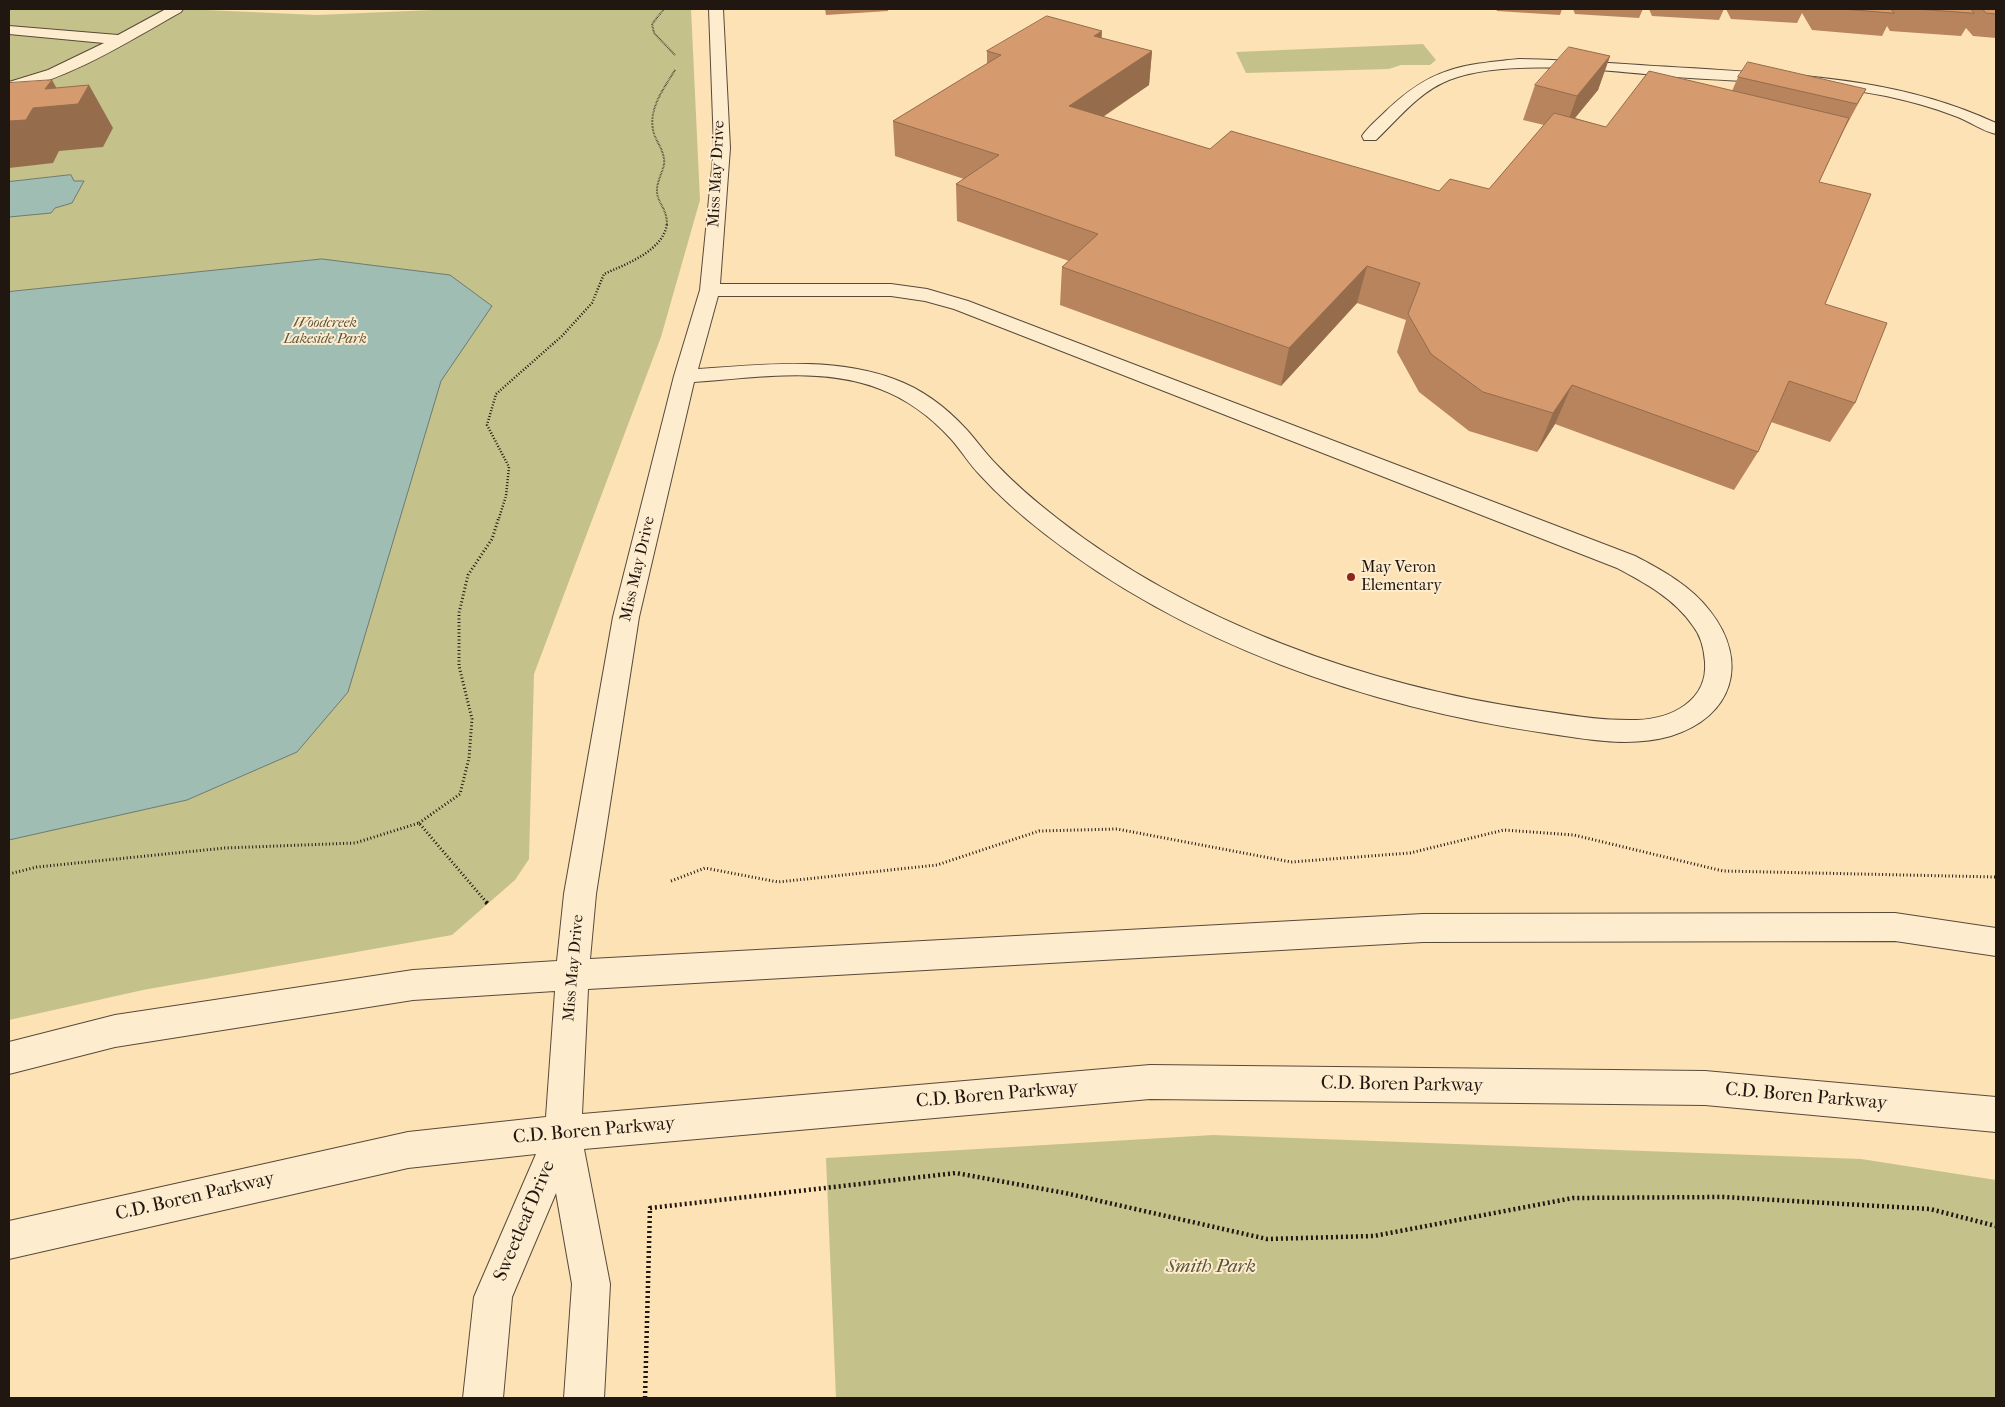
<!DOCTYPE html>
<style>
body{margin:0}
#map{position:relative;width:2005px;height:1407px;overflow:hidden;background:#fde2b5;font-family:"IM FELL French Canon",serif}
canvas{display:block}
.frame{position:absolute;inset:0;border:10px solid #201710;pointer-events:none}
</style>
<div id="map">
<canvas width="2005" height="1407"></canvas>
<div class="frame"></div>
</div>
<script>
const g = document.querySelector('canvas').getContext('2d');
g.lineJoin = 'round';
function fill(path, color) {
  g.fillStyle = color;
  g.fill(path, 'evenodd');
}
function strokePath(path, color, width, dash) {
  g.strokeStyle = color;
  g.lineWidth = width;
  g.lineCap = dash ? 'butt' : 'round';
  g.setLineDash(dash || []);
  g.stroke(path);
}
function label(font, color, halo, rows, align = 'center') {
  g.font = font + ' "IM FELL French Canon",serif';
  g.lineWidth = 4;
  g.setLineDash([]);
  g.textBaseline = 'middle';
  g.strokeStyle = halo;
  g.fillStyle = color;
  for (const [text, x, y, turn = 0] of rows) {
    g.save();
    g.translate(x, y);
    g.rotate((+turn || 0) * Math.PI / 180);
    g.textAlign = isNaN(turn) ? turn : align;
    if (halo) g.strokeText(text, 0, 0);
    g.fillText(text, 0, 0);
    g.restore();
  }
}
const green = new Path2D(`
 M9,9H184L317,15L455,9H691L700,200L661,337L534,674L529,859L515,880L452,935L143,990L9,1020Z
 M1423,44L1436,60L1430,65H1401L1389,69L1246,73L1236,52Z
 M1213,1135L1861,1159L1996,1180V1398H836L826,1158Z`);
const water = new Path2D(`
 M71,175L74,181H84L72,203L55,208L51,213L9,217V182Z
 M322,259L450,275L492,306L441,381L348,692L297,752L187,800L9,840V292Z`);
const pathFar3 = new Path2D(`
 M664,9L652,24L654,33L675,55
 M667,225C667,208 658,204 657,192C656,181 666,167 664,159C663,150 657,142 654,134C647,110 663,90 675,70`);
const pathFar2 = new Path2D(`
 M499,518L506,496L509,467L487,425L496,394L562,336L592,303L604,274C626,264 664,251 667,223`);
const pathFar1 = new Path2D(`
 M419,823L460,794L469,758L472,719L459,666V613L468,575L492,539L499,517
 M9,874L37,867L225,848L355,843L419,823L487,903
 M671,881L705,868L778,882L937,865L1039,831L1117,829L1291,862L1410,853L1504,830L1574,835L1723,871L1996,877`);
const path = new Path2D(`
 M486,902L488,904
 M645,1398L650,1208L956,1173L1065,1193L1267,1239L1374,1236L1573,1198L1724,1197L1930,1209L1996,1226`);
const minor = new Path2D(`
 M166,9H183L181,12C126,43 71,78 9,92V82L48,70L104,43L9,34V26L118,35Z
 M709,9H723L730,148L720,284H891L927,289L968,301L1635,556C1662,570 1691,586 1710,611C1750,662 1733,717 1671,736C1629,748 1586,739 1545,733C1368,707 1186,644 1045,534C1022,516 1000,497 980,475C969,464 961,450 951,439C932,418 907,399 880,389C822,366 755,378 694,382L639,617L596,894L590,959L1423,914L1895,913L1996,928V956L1895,941L1423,942L588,989L582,1114L1150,1065L1705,1071L1996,1097V1132L1705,1105L1150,1099L584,1149L610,1284L604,1398H564L572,1284L556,1193L512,1297L503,1398H463L474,1297L536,1154L408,1168L9,1259V1221L408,1132L546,1117L555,991L413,1000L115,1047L9,1074V1042L115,1015L413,970L557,961L564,894L613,617L674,376L700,290L714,148ZM718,296H891L925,301L954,309L1617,568C1645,583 1675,599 1693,626C1701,636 1704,649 1705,662C1708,701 1671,719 1637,720C1602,721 1568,715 1535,710C1368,686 1191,623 1058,519C1036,502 1015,484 996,464C985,453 977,441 967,430C947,408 922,389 894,379C830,356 764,365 698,369Z
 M1519,59C1576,60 1632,65 1689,68C1796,75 1897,77 1996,123V134C1982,131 1969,121 1955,116C1932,107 1909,101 1886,96C1821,83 1755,82 1690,78C1622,73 1511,56 1449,80C1419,92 1399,118 1376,140H1364L1362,136C1368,127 1378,119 1386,111C1431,68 1459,65 1519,59Z`);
const wall = new Path2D(`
 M825,9H888V11L826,15Z
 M1496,9H1562L1560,15L1497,11Z
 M1573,9H1643L1639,18L1575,14Z
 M1649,9H1724L1719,20L1652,16Z
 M1726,9H1996V38L1973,36L1966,28L1961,36L1890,31L1887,26L1882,36L1812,30L1802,13L1797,23L1731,19Z
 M1101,38L1152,51L1149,85L1103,117L1210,149L1439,191L1489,189L1544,125L1523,120L1535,85L1610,56L1598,90L1575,118L1606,127L1732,91L1738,77L1866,89L1844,130L1819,182L1825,304L1855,403L1830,442L1771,422L1758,452L1734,490L1555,424L1537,452L1469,431L1419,392L1397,352L1406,320L1357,303L1281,386L1060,305L1062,267L1069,261L957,221L956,184L964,179L895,156L893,121L987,64V51Z`);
const shadedWall = new Path2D(`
 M1102,31L1100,64L1094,36Z
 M1152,51L1149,85L1067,141L1069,106Z
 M1610,56L1598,90L1565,130L1577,96Z
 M52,80L66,105L89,85L113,128L103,147L59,151L53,163L9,168V121Z
 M1367,266L1357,303L1281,386L1289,348Z
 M1572,385L1555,424L1537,452L1553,413Z`);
const building = new Path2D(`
 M1843,9H1891L1894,13Z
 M1917,9H1971L1974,13Z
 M1983,9H1996V14L1986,13Z
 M1047,16L1102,31L1094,36L1152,51L1069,106L1210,149L1231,131L1439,191L1450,179L1489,189L1554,113L1606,127L1649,71L1849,118L1819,182L1871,194L1825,304L1887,323L1855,403L1789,381L1758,452L1572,385L1553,413L1483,392L1431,354L1408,314L1420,283L1367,266L1289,348L1062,267L1098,234L956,184L999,155L893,121L1001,55L987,51Z
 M1569,47L1610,56L1577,96L1535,85Z
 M1748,62L1866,89L1857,104L1738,77Z
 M52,80L45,89L89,85L78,104L33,108L26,120L9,121V83Z`);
const markers = [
 [1351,577,5,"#8f2418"]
];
const farParknames = [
 ["Woodcreek",325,324],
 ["Lakeside Park",325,340]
];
const streetNames = [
 ["Miss May Drive",717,174,-87],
 ["Miss May Drive",638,569,-77],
 ["Miss May Drive",574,968,-85]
];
const poiNames = [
 ["May Veron",1361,568],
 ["Elementary",1361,586]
];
const nearStreetnames = [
 ["C.D. Boren Parkway",1402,1085,1],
 ["C.D. Boren Parkway",997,1095,-5],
 ["C.D. Boren Parkway",1806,1097,5],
 ["C.D. Boren Parkway",594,1131,-5],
 ["C.D. Boren Parkway",195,1197,-13],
 ["Sweetleaf Drive",525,1221,-67]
];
const nearParknames = [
 ["Smith Park",1211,1267]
];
fill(green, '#c4c28a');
fill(water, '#a0bdb3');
strokePath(water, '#6d7b72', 1);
strokePath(minor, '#574a39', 2);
strokePath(pathFar3, '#201710', 2, [0.5, 1]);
strokePath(pathFar2, '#201710', 2.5, [1, 2]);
strokePath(pathFar1, '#201710', 3, [1, 2.5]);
strokePath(path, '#201710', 4.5, [2, 3]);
fill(minor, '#feeccf');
fill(wall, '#b7845e');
fill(shadedWall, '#956c4c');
fill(building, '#d59a6d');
strokePath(building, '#956c4c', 1);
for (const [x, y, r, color] of markers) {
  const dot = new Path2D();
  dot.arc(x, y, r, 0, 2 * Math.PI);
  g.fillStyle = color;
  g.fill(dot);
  strokePath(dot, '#feeccf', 2);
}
label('italic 14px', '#59533b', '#feeccf', farParknames);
label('16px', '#201710', '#feeccf', streetNames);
label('16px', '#201710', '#feeccf', poiNames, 'left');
label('19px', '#201710', '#feeccf', nearStreetnames);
label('italic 19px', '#59533b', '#feeccf', nearParknames);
</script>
